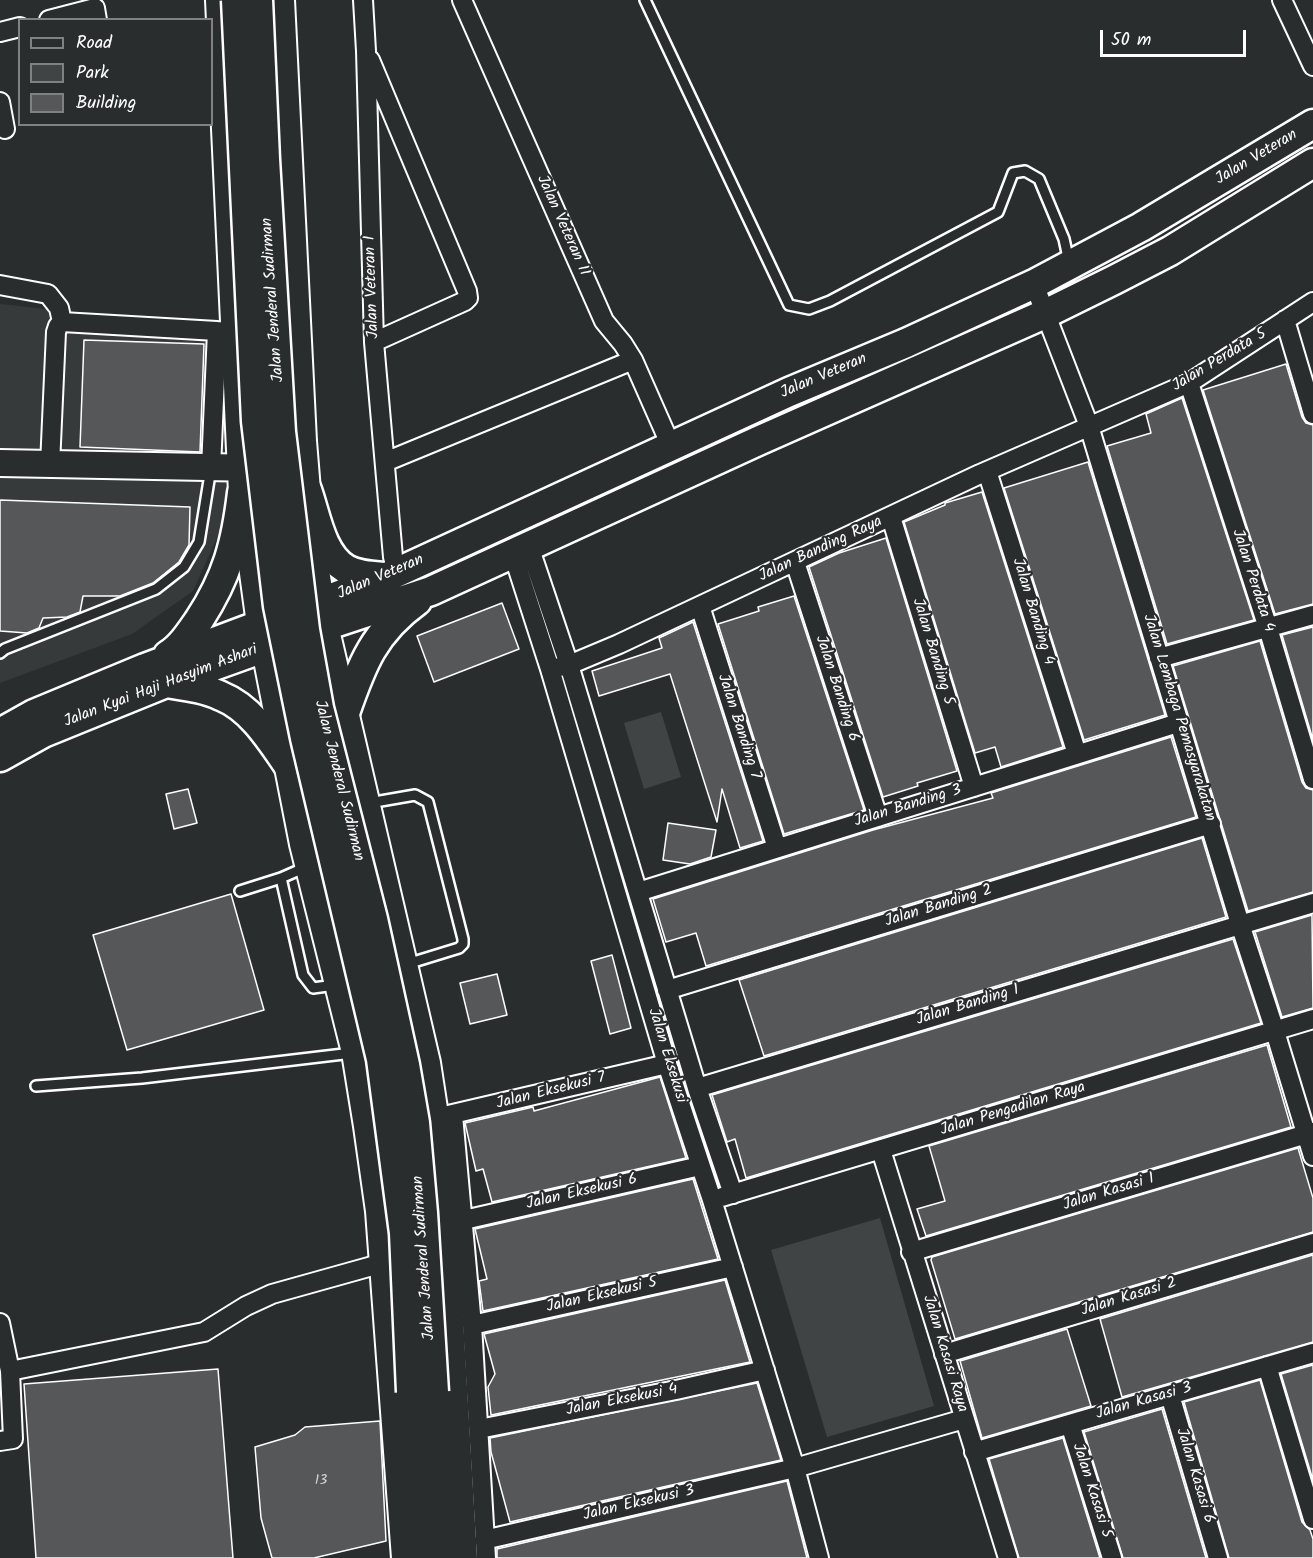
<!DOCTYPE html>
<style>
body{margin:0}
#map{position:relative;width:1313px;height:1558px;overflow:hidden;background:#2a2d2e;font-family:Kalam,sans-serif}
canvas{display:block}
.legend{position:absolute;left:18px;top:18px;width:195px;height:108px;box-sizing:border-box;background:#2a2d2e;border:2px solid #7f8182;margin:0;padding:8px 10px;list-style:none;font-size:18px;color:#fff}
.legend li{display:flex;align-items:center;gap:12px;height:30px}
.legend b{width:30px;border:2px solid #7f8182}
.scale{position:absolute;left:1100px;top:30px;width:146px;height:27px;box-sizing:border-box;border:3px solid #fff;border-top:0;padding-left:8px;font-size:18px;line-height:21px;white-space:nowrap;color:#fff;-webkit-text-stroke:4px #2a2d2e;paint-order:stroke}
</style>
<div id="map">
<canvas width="1313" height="1558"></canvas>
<ul class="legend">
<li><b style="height:8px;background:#2a2d2e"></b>Road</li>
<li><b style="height:16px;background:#414445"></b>Park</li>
<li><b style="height:16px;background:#555758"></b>Building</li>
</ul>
<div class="scale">50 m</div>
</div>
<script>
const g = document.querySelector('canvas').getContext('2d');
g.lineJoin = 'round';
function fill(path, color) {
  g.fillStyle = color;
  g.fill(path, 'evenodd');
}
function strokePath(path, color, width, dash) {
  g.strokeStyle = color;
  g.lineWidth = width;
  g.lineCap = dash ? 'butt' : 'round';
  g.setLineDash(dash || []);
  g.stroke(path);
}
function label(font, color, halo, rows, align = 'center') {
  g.font = font + ' Kalam,sans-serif';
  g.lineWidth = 4.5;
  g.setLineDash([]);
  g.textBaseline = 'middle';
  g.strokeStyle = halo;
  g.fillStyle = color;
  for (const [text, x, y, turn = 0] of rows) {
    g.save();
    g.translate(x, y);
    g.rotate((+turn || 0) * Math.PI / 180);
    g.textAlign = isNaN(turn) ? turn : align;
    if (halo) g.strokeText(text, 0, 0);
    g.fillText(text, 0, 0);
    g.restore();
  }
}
const built = new Path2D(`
 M0,304L229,329V511L193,591L132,634L0,683Z`);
const green = new Path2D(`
 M661,712L681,777L644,789L624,723Z
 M880,1218L934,1406L827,1437L771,1250Z`);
const building = new Path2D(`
 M84,340L204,344L200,452L80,447Z
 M1286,364L1302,417L1306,423L1313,425V604L1275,614L1203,390Z
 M1182,398L1254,620L1167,644L1107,446L1151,433L1146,414Z
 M1088,462L1165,715L1084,740L1004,488Z
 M982,492L1063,747L1001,767L995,747L975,753L904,522L945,505V503Z
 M0,500L190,507L189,545L179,562L153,583L120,596H83L80,612L67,617L43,618L39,628L27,633L0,631Z
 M886,538L957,771L917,783L918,786L883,797L809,567L839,553Z
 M794,596L864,810L784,834L718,624L759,611L758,607Z
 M502,603L519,649L434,682L417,636Z
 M693,622L763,841L740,848L722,789L717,822L670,674L599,696L592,671L662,648L659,638Z
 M1313,627V740L1282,635Z
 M1260,641L1302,782L1306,788L1313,790V892L1248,911L1173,666Z
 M1171,737L1196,817L706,966L696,933L666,942L653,899L873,830L993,798L991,793Z
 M188,789L197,823L174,829L166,794Z
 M668,823L716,830L711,857L690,864L663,860Z
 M1202,838L1226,917L764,1056L739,980Z
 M231,894L264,1010L127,1050L93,935Z
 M1312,915L1313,1008L1282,1017L1255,932Z
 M1233,939L1261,1023L746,1178L735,1139L727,1142L712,1095Z
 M612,955L631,1028L610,1034L591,961Z
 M497,974L507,1015L470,1024L460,983Z
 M1267,1045L1291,1127L926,1236L917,1209L945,1201L929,1146Z
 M660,1077L686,1158L492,1202L483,1169L476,1171L465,1123L533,1107L534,1111Z
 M1298,1148L1313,1198V1232L955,1339L931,1260L932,1257Z
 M693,1179L718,1259L483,1311L479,1281L487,1279L475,1229Z
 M1313,1255V1342L1122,1397L1100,1319Z
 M725,1280L750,1362L491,1415L488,1387L495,1374L484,1334Z
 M1067,1329L1091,1406L982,1438L960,1361Z
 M1313,1365V1480L1281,1374Z
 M218,1369L233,1558H36L24,1384Z
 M1260,1380L1302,1522L1310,1530L1313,1539V1558H1229L1184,1402Z
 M757,1383L781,1460L510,1522L491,1452L490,1438Z
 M1162,1409L1206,1558H1123L1084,1432Z
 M380,1421L386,1541L314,1558H272L261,1518L255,1447L295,1435L305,1427Z
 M1063,1438L1100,1558H1019L989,1459Z
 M787,1481L807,1558H497V1549Z`);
const lane = new Path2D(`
 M645,0L789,305L809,309L830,301L998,212L1013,173L1025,171L1039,179L1064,239L1069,262
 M0,653L5,649L156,589L184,567L199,542L211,468
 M369,803L415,795L428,802L463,939V944L459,948L407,964
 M306,867L281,878L303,975L313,988L335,985
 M240,891L281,878
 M36,1086L142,1078L352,1053`);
const street = new Path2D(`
 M363,0L366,51L374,342L393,557L397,572
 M462,0L604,321L623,344L633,360L671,446
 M1282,0L1313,66
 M49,20L95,8L97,20
 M0,32L20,27
 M370,60L467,291L468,298L465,301L374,342
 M0,102L5,129
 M1034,284L1089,426L1240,924L1273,1025L1313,1156
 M0,285L48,294L59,308L62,322
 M1285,320L1313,414
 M1189,383L1268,628L1313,779
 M385,462L633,360
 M50,465L56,332L58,326L62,322L234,332
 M211,468L217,331
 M987,471L1077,754
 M891,517L974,787
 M529,546L569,665L697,1088L733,1194
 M513,554L550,669L667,1064L712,1200L795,1468L819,1558
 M795,562L878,817
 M700,606L777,848
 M1159,658L1313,615
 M550,669L569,665L619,644L980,474L1189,383L1313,302
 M638,892L1178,723
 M667,990L1211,824
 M697,1088L1313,903
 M453,1115L472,1325L486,1558
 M444,1116L667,1064
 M881,1150L1008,1558
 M722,1197L1313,1019
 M464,1220L700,1166
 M911,1252L1313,1132
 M0,1323L10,1371L13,1439L0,1441
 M472,1325L733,1267
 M944,1354L1313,1243
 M1267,1366L1313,1519
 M10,1371L204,1332L246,1306L272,1294L383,1263
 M1170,1395L1218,1558
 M1070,1424L1112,1558
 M479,1429L676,1390L765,1370
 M974,1452L1313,1353
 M484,1540L795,1468L964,1419`);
const secondary = new Path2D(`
 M219,0L242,493L260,624L303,844L355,1052L367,1126L379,1211L405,1558
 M281,0L303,441L311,540L325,626L427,1063L440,1148L464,1558
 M0,463L257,468`);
const primary = new Path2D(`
 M307,490C316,515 321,554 346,569C358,576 373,576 387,577
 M168,655C181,647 190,633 199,620C227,577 236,544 242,493
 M166,683C185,686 204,688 221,696C251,708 270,739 288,765
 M345,713C362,664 374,632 417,601
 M0,733L34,714L145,668L387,577L789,392L906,343L1034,284L1141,227L1313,124
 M0,757L43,733L166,683L325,626L431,591L758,441L1047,313L1114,280L1170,251L1313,163
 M411,1392L422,1558
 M434,1392L446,1558`);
const primaryBridge = new Path2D(`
 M236,0L256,421L278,606L305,738L381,1059L404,1233L411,1392
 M258,0L265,159L281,432L305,630L319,708L373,919L405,1065L415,1123L423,1213L434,1392`);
const numberNames = [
 ["13",321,1482]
];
const streetNames = [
 ["Jalan Veteran",1257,158,-31],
 ["Jalan Veteran II",562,226,66],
 ["Jalan Veteran I",373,287,-92],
 ["Jalan Jenderal Sudirman",274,300,-94],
 ["Jalan Perdata 5",1220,361,-31],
 ["Jalan Veteran",824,377,-23],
 ["Jalan Banding Raya",821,550,-25],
 ["Jalan Veteran",381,578,-23],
 ["Jalan Perdata 4",1252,581,72],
 ["Jalan Banding 4",1032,612,73],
 ["Jalan Banding 5",932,652,73],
 ["Jalan Kyai Haji Hasyim Ashari",161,687,-21],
 ["Jalan Banding 6",836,689,72],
 ["Jalan Lembaga Pemasyarakatan",1178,718,73],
 ["Jalan Banding 7",738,727,72],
 ["Jalan Jenderal Sudirman",338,781,76],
 ["Jalan Banding 3",908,807,-17],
 ["Jalan Banding 2",939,907,-17],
 ["Jalan Banding 1",968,1006,-17],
 ["Jalan Eksekusi",666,1056,73],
 ["Jalan Eksekusi 7",551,1092,-14],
 ["Jalan Pengadilan Raya",1013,1110,-17],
 ["Jalan Eksekusi 6",582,1193,-13],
 ["Jalan Kasasi 1",1109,1193,-17],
 ["Jalan Jenderal Sudirman",425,1258,-94],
 ["Jalan Eksekusi 5",602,1296,-13],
 ["Jalan Kasasi 2",1129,1298,-17],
 ["Jalan Kasasi Raya",944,1354,73],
 ["Jalan Eksekusi 4",622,1401,-11],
 ["Jalan Kasasi 3",1144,1402,-16],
 ["Jalan Kasasi 6",1194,1476,73],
 ["Jalan Kasasi 5",1091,1491,72],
 ["Jalan Eksekusi 3",639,1504,-13]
];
fill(built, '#373a3b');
fill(green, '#414445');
fill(building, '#555758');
strokePath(building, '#fff', 1.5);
strokePath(lane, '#fff', 14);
strokePath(street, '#fff', 22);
strokePath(secondary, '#fff', 30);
strokePath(primary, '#fff', 33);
strokePath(lane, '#2a2d2e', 9);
strokePath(street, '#2a2d2e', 18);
strokePath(secondary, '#2a2d2e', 26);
strokePath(primary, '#2a2d2e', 28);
strokePath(primaryBridge, '#fff', 33, []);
strokePath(primaryBridge, '#2a2d2e', 28);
label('14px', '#d4d5d5', null, numberNames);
label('16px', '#fff', '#2a2d2e', streetNames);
</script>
